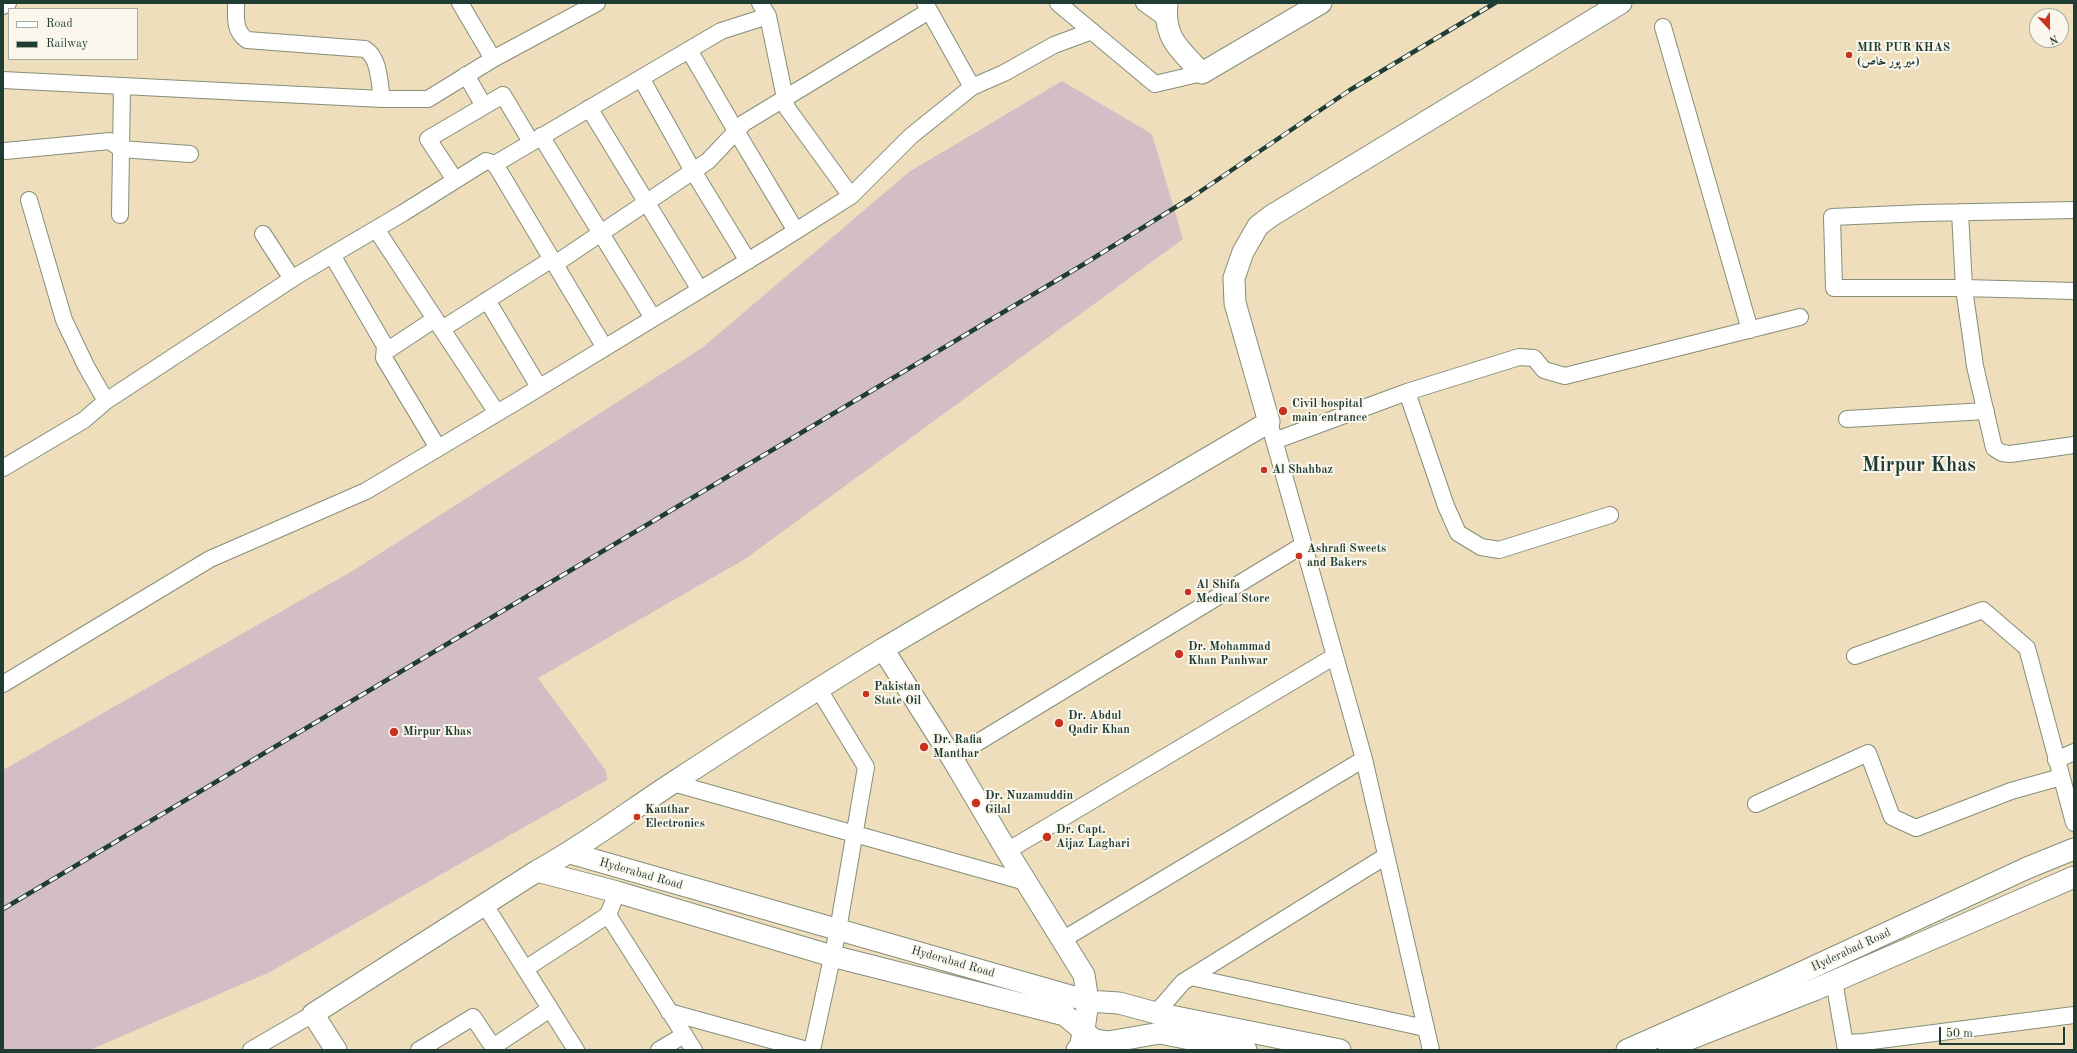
<!DOCTYPE html>
<meta charset="utf-8">
<style>
body{margin:0}
#map{position:relative;width:2077px;height:1053px;overflow:hidden;background:#eedebc;font-family:"Old Standard TT",serif}
canvas{display:block}
.frame{position:absolute;inset:0;border:4px solid #1f3d34;pointer-events:none}
.legend{position:absolute;left:8px;top:8px;width:130px;height:52px;box-sizing:border-box;background:#fbf7ec;border:1px solid #a3ada2;margin:0;padding:5px 7px;list-style:none;font-size:12px;color:#1f3d34}
.legend li{display:flex;align-items:center;gap:8px;height:20px}
.legend b{width:20px;border:1px solid #a3ada2}
.north{position:absolute;left:2029px;top:8px;width:40px;height:40px;box-sizing:border-box;background:#fbf7ec;border:1px solid #a3ada2;border-radius:50%;rotate:158deg;font-size:11px;font-weight:700;line-height:16px;text-align:center;color:#1f3d34}
.north::after{content:'';display:block;margin:auto;width:14px;height:18px;background:#c8321e;clip-path:polygon(50% 0,100% 100%,50% 72%,0 100%)}
.scale{position:absolute;left:1939px;top:1027px;width:126px;height:18px;box-sizing:border-box;border:2px solid #1f3d34;border-top:0;padding-left:5px;font-size:12px;line-height:14px;white-space:nowrap;color:#1f3d34;-webkit-text-stroke:3px #fbf7ec;paint-order:stroke}
</style>
<div id="map">
<canvas width="2077" height="1053"></canvas>
<div class="frame"></div>
<ul class="legend">
<li><b style="height:5px;background:#fff"></b>Road</li>
<li><b style="height:5px;background:#1f3d34"></b>Railway</li>
</ul>
<div class="north">N</div>
<div class="scale">50 m</div>
</div>
<script>
const g = document.querySelector('canvas').getContext('2d');
g.lineJoin = 'round';
function fill(path, color) {
  g.fillStyle = color;
  g.fill(path, 'evenodd');
}
function strokePath(path, color, width, dash) {
  g.strokeStyle = color;
  g.lineWidth = width;
  g.lineCap = dash ? 'butt' : 'round';
  g.setLineDash(dash || []);
  g.stroke(path);
}
function label(font, color, halo, rows, align = 'center') {
  g.font = font + ' "Old Standard TT",Amiri,serif';
  g.lineWidth = 4;
  g.setLineDash([]);
  g.textBaseline = 'middle';
  g.strokeStyle = halo;
  g.fillStyle = color;
  for (const [text, x, y, turn = 0] of rows) {
    g.save();
    g.translate(x, y);
    g.rotate((+turn || 0) * Math.PI / 180);
    g.textAlign = isNaN(turn) ? turn : align;
    if (halo) g.strokeText(text, 0, 0);
    g.fillText(text, 0, 0);
    g.restore();
  }
}
const industrial = new Path2D(`
 M1062,81L1152,134L1183,239L745,559L538,678L606,771L607,780L270,972L90,1050H3V770L354,570L702,348L909,172Z`);
const minor = new Path2D(`
 M236,3C236,18 234,31 247,40L365,49C380,58 379,83 382,99
 M460,3L493,59L597,3
 M760,3L768,16L787,108L851,196
 M925,3L972,87
 M1058,3L1155,84L1202,73
 M1144,3L1165,18
 M3,6L8,3
 M1663,27L1750,330
 M689,50L736,131L796,231
 M466,75L484,106
 M641,78L693,171L748,261
 M3,80L382,99H428L493,59
 M589,108L700,290
 M541,136L653,318
 M5,151L110,141L121,149L190,154
 M495,164L605,348
 M455,180L428,139L503,95L531,142
 M29,200L64,320L86,366L106,401
 M2074,210L1923,213L1832,217L1834,288H1964L2074,291
 M1960,212L1964,288L1975,366L1994,448L2002,453L2010,454L2074,445
 M120,215L122,86
 M376,229L497,413
 M263,234L292,279
 M332,255L385,346L384,358L438,448
 M555,264L708,161L744,123L929,11
 M487,300L539,387
 M442,329L552,259
 M385,352L435,319
 M1407,392L1446,506L1458,533L1481,547L1499,550L1610,515
 M1847,419L1986,411
 M1269,422L1364,759L1431,1050
 M1274,441L1407,392L1519,357L1534,358L1544,370L1565,376L1800,317
 M3,468L84,420L106,401L298,275L403,213L486,161L495,164L721,31L768,16
 M1855,656L1983,610L2027,648L2074,823
 M3,684L210,559L366,491L519,400L772,246L851,196L911,136L972,87L1004,73L1054,45L1092,31
 M952,758L1303,545
 M2056,760L2074,752
 M673,783L1026,882
 M1756,804L1868,753L1892,817L1916,828L2011,791L2061,777
 M1007,851L1335,656
 M485,905L576,1050
 M608,915L694,1050
 M1062,940L1364,759
 M525,969L608,915L617,892
 M1191,977L1425,1028
 M1834,981L1846,1050
 M669,1012L807,1050
 M1156,1013L1183,982L1386,856
 M1845,1043L1864,1042L2074,1015
 M493,1047L550,1009
 M251,1050L313,1014
 M419,1050L473,1017L495,1050
 M659,1050L684,1035
 M812,1050L838,930L866,767L818,688`);
const major = new Path2D(`
 M1167,3C1163,38 1180,50 1202,73L1321,3
 M570,853L1088,1001L1119,1003L1156,1013L1340,1050
 M537,871L617,892L832,956L1065,1015L1094,1040L1108,1042L1160,1033L1246,1050
 M1669,1047L1814,990L2074,877
 M336,1050L313,1014L537,871C585,845 628,812 674,782C743,737 812,692 883,649
 M1077,1050L1080,1047L1084,1030L1088,1001L1084,975L1007,851L952,758L883,649L1269,422L1235,303L1234,278L1243,252L1258,226L1271,216L1621,3
 M1627,1050L1781,982L2027,868L2074,849`);
const rail = new Path2D(`
 M3,909L1084,264L1192,197L1350,90L1495,3`);
const markers = [
 [1849,55,4,"#c8321e"],
 [1283,411,5,"#c8321e"],
 [1264,470,4,"#c8321e"],
 [1299,556,4,"#c8321e"],
 [1188,592,4,"#c8321e"],
 [1179,654,5,"#c8321e"],
 [866,694,4,"#c8321e"],
 [1059,723,5,"#c8321e"],
 [394,732,5,"#c8321e"],
 [924,747,5,"#c8321e"],
 [976,803,5,"#c8321e"],
 [637,817,4,"#c8321e"],
 [1047,837,5,"#c8321e"]
];
const poiNames = [
 ["MIR PUR KHAS",1857,48],
 ["(میر پور خاص)",1857,62],
 ["Civil hospital",1292,404],
 ["main entrance",1292,418],
 ["Al Shahbaz",1272,470],
 ["Ashrafi Sweets",1307,549],
 ["and Bakers",1307,563],
 ["Al Shifa",1196,585],
 ["Medical Store",1196,599],
 ["Dr. Mohammad",1188,647],
 ["Khan Panhwar",1188,661],
 ["Pakistan",874,687],
 ["State Oil",874,701],
 ["Dr. Abdul",1068,716],
 ["Qadir Khan",1068,730],
 ["Mirpur Khas",403,732],
 ["Dr. Rafia",933,740],
 ["Manthar",933,754],
 ["Dr. Nuzamuddin",985,796],
 ["Gilal",985,810],
 ["Kauthar",645,810],
 ["Electronics",645,824],
 ["Dr. Capt.",1056,830],
 ["Aijaz Laghari",1056,844]
];
const streetNames = [
 ["Hyderabad Road",641,874,16],
 ["Hyderabad Road",1851,950,-25],
 ["Hyderabad Road",953,962,16]
];
const townNames = [
 ["Mirpur Khas",1919,466]
];
fill(industrial, '#d2bec4');
strokePath(minor, '#868e78', 18);
strokePath(major, '#868e78', 23);
strokePath(minor, '#fff', 16);
strokePath(major, '#fff', 21);
strokePath(rail, '#1f3d34', 4.5);
strokePath(rail, '#fbf7ec', 3, [9]);
for (const [x, y, r, color] of markers) {
  const dot = new Path2D();
  dot.arc(x, y, r, 0, 2 * Math.PI);
  g.fillStyle = color;
  g.fill(dot);
  strokePath(dot, '#fbf7ec', 1.5);
}
label('bold 12px', '#1f3d34', '#fbf7ec', poiNames, 'left');
label('12px', '#1f3d34', '#fbf7ec', streetNames);
label('bold 20px', '#1f3d34', '#fbf7ec', townNames);
</script>
